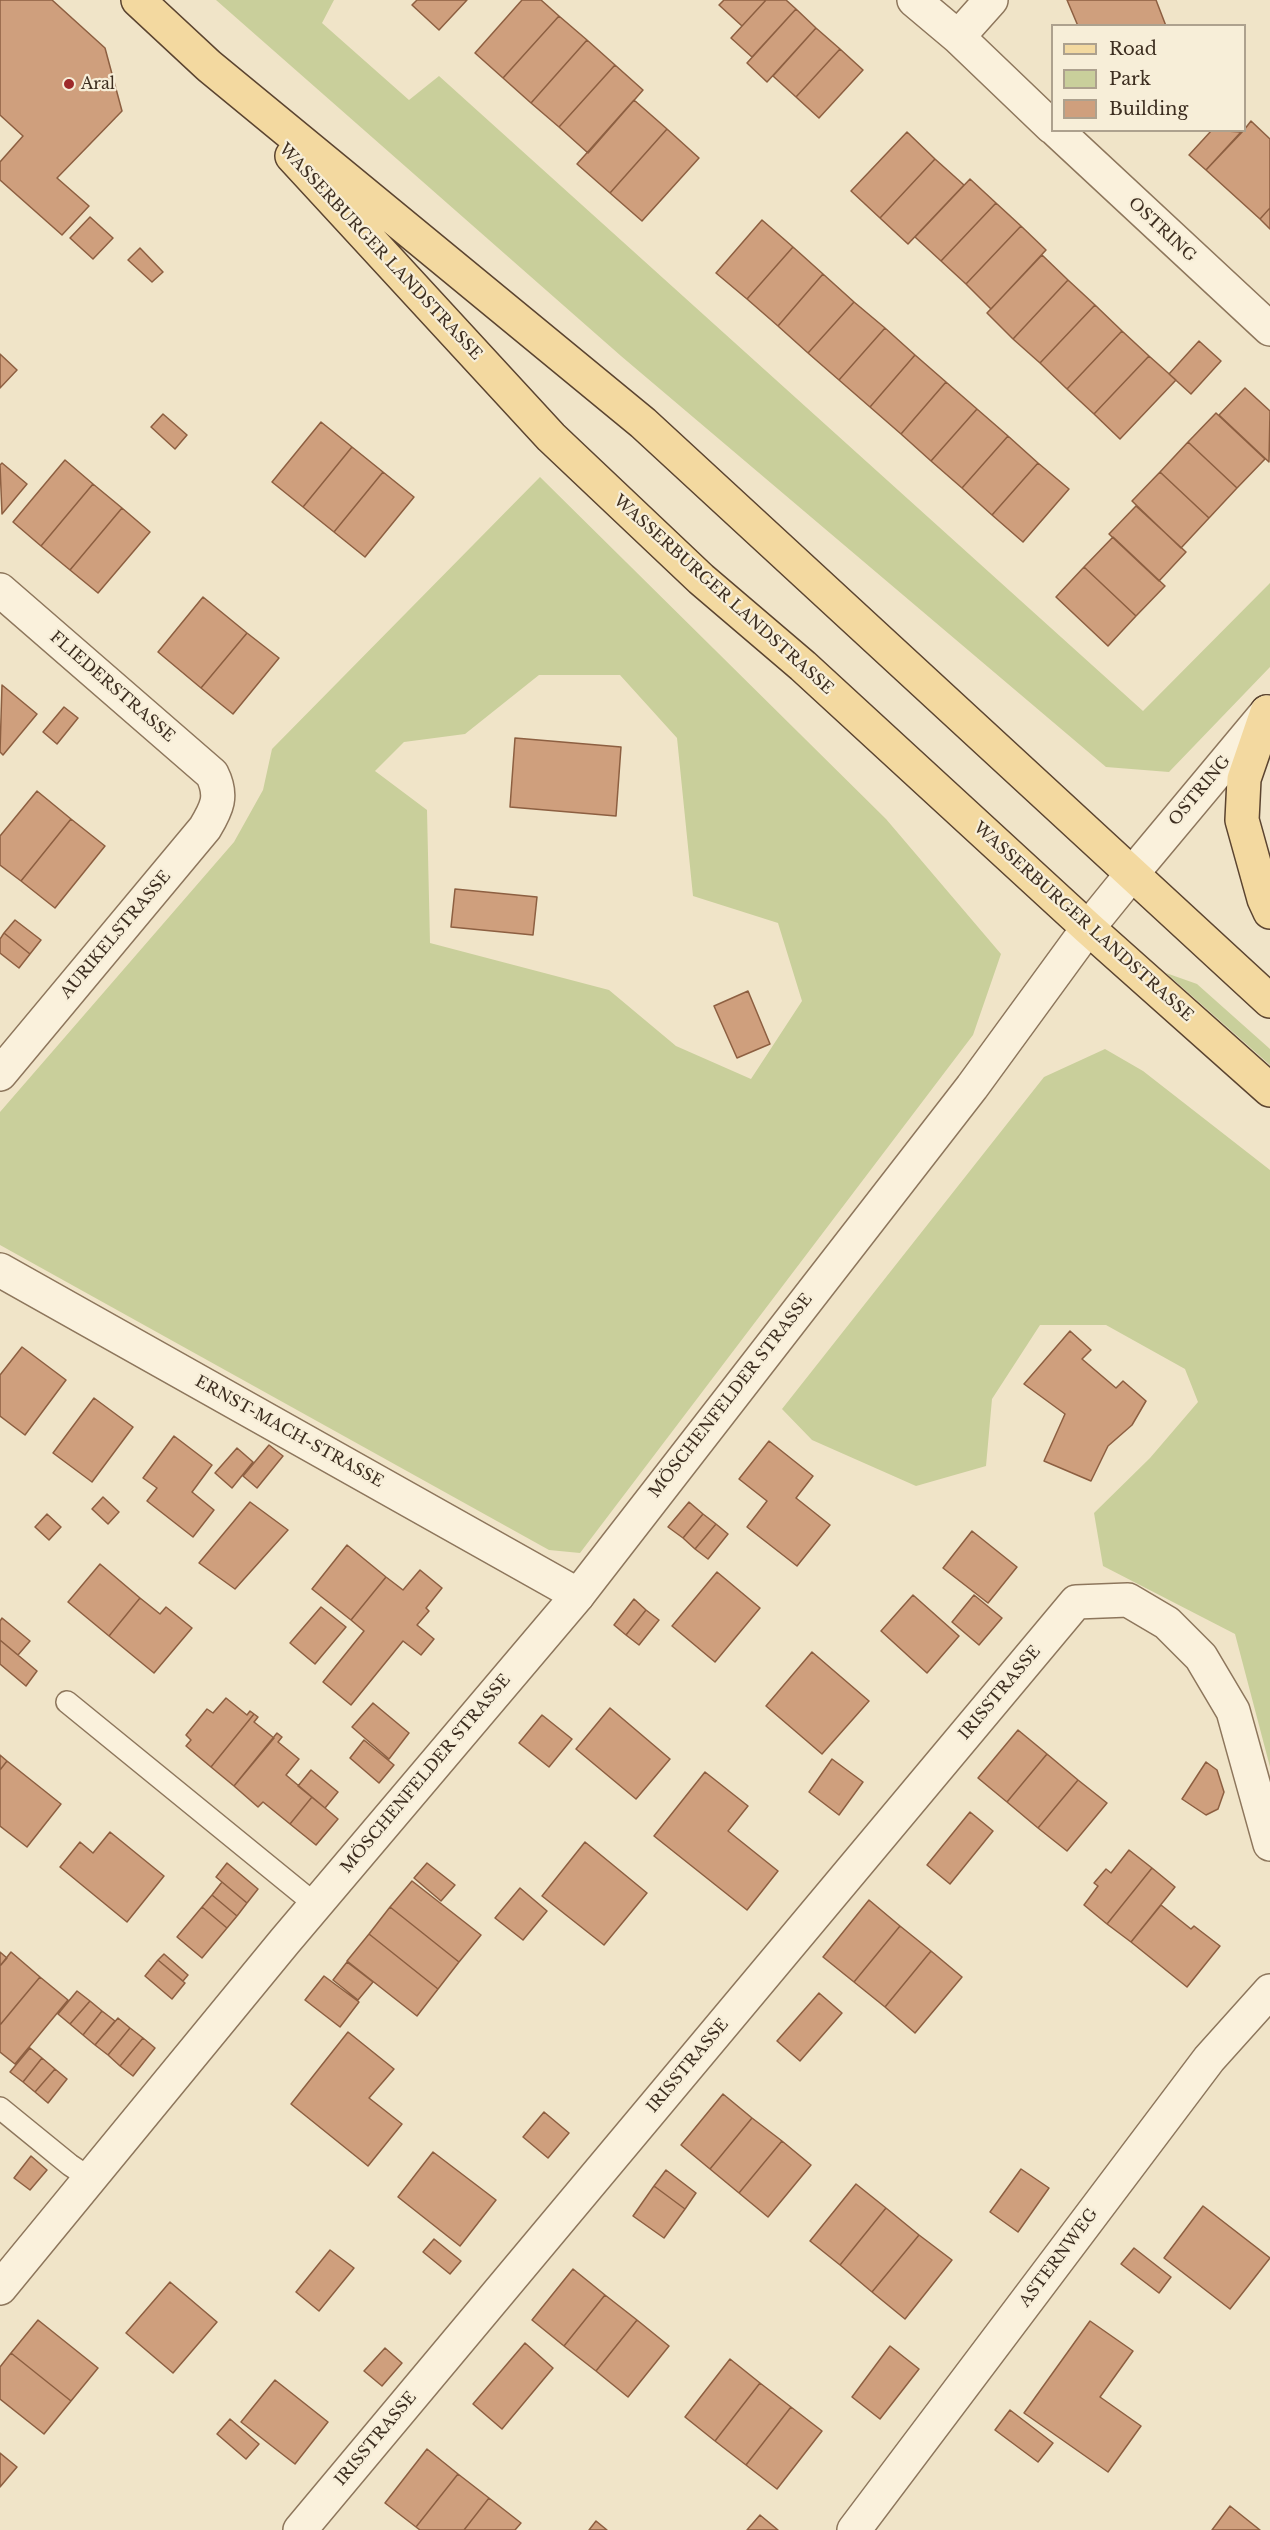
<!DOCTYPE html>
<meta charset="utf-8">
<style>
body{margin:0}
#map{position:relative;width:1270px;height:2530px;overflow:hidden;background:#f0e4c8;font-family:"Libre Baskerville",serif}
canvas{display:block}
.legend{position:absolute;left:1051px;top:24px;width:195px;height:108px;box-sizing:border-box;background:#f7eed8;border:2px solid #ada18e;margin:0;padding:8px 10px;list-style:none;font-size:18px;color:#3d2e20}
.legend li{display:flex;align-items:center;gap:12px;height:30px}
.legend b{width:30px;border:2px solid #ada18e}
</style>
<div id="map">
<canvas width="1270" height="2530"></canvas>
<ul class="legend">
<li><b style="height:8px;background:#f3d9a0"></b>Road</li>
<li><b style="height:16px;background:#c9cf9b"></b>Park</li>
<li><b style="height:16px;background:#cf9f7d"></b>Building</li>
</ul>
</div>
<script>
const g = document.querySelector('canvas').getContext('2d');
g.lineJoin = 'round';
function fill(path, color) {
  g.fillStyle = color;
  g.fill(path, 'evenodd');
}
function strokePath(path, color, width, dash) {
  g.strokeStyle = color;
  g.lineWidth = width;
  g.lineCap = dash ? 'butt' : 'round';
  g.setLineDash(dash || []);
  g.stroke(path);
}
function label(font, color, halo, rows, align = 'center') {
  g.font = font + ' "Libre Baskerville",serif';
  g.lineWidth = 4.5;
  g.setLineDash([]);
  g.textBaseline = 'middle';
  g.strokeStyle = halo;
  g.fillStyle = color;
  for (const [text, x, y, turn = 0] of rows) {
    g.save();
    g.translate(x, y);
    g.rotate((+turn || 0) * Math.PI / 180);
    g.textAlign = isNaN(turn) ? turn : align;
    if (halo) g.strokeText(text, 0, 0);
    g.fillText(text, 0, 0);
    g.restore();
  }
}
const green = new Path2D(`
 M216,0H334L322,23L409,100L439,76L1143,711L1270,583V667L1169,772L1106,767L621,356Z
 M540,477L886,819L1001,954L973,1035L580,1553L549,1550L0,1245V1112L234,842L263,790L272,749ZM539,675H620L677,738L693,896L778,923L802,1001L751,1079L676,1046L609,990L430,943L427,810L375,771L404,742L465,734Z
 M1166,973L1197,984L1270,1049V1065Z
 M1105,1049L1143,1071L1270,1170V1767L1235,1634L1103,1566L1094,1513L1150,1458L1198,1402L1185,1369L1106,1325H1040L992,1399L986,1466L916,1486L812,1440L782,1409L1044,1077Z`);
const building = new Path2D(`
 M0,0H52L105,48L122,111L57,178L89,206L62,235L0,180V162L23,136L0,115Z
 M417,0H467L439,30L412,5Z
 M522,0H541L559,16L503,78L475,53Z
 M766,0H786L796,9L752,57L731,38Z
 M766,0L742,26L719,5L724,0Z
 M1067,0H1156L1166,26H1078Z
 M796,9L816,28L767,82L747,63Z
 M559,16L587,40L531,103L503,78Z
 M816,28L840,49L796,97L773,76Z
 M587,40L615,65L559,127L531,103Z
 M840,49L863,70L819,118L796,97Z
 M615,65L643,90L588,153L559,127Z
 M634,100L667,129L610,193L577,164Z
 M1251,121L1270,139V208L1260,219L1206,170L1244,130Z
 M667,129L699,158L642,221L610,193Z
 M1212,130L1241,132L1206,170L1189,155Z
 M907,132L935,159L880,218L851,191Z
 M935,159L964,185L908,244L880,218Z
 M970,179L996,203L941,261L915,237Z
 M996,203L1021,226L966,284L941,261Z
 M1270,208V229L1260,219Z
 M90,217L113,238L93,259L70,238Z
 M762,220L793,247L747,299L716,273Z
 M1021,226L1046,250L991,309L966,284Z
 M793,247L823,274L778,326L747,299Z
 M140,248L163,272L152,282L128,260Z
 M1042,255L1068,280L1013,339L987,313Z
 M823,274L854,302L808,353L778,326Z
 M1068,280L1095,305L1040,363L1013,339Z
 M854,302L885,328L839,380L808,353Z
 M1095,305L1122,331L1067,389L1040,363Z
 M885,328L915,355L870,407L839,380Z
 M1122,331L1149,356L1094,414L1067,389Z
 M1199,341L1221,361L1191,394L1169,374Z
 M0,354L17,370L0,388Z
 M915,355L946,382L901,434L870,407Z
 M1149,356L1176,380L1120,439L1094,414Z
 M946,382L977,409L931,461L901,434Z
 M1245,388L1270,411L1269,462L1219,415Z
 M977,409L1008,436L962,488L931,461Z
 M1216,413L1265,459L1237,488L1188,442Z
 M163,414L187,435L175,449L151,427Z
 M321,422L352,447L303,507L272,482Z
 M1008,436L1038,463L992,515L962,488Z
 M1188,442L1237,488L1209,518L1160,472Z
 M352,447L383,472L334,532L303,507Z
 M65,460L93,484L41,546L13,522Z
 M2,463L27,484L2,514L0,465Z
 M1038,463L1069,489L1023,542L992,515Z
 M383,472L414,497L365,557L334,532Z
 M1160,472L1209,518L1181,548L1132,501Z
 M93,484L122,508L70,570L41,546Z
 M1136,506L1186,552L1159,581L1109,534Z
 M122,508L150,532L98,593L70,570Z
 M1113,537L1165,586L1136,616L1084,567Z
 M1084,567L1136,616L1108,646L1056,597Z
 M203,597L247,633L201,688L158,652Z
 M247,633L279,658L233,714L201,688Z
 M2,685L37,714L3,755L0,752Z
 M64,707L78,718L57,744L43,732Z
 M515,738L621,747L616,816L510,807Z
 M37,791L71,819L21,881L0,865V836Z
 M71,819L105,846L55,908L21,881Z
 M455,889L537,897L533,935L451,927Z
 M15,920L41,940L30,954L4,933Z
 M4,933L30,954L19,968L0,953V939Z
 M748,991L770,1044L737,1058L714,1006Z
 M1070,1331L1091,1350L1082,1359L1116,1388L1123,1381L1146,1401L1132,1425L1108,1446L1091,1481L1044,1461L1065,1414L1024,1384Z
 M22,1347L66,1380L25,1435L0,1416V1375Z
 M94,1398L133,1427L92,1482L53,1453Z
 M174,1436L212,1465L192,1492L214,1510L193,1537L147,1501L157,1488L143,1478Z
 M769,1441L813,1476L796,1498L830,1525L797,1566L747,1527L767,1501L739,1479Z
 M269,1445L283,1456L257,1488L243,1476Z
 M237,1448L253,1462L232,1488L215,1473Z
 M103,1497L119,1512L108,1524L92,1509Z
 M250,1502L288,1530L235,1589L199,1563Z
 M689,1502L703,1514L683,1538L668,1527Z
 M47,1514L61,1527L49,1540L35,1527Z
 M703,1514L716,1524L695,1549L683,1538Z
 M716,1524L728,1534L708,1559L695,1549Z
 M972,1531L1017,1567L988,1603L943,1568Z
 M347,1545L386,1577L351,1620L312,1589Z
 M100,1564L140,1598L109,1636L68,1602Z
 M420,1570L442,1588L426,1608L429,1611L417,1625L434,1639L421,1655L403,1641L351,1705L323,1682L364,1631L351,1620L386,1577L403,1590Z
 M717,1572L760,1608L715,1662L672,1626Z
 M913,1595L959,1636L927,1673L881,1631Z
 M974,1595L1002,1618L979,1645L952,1622Z
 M140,1598L160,1614L166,1607L192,1628L154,1673L109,1636Z
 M634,1599L646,1610L626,1635L614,1625Z
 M321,1607L346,1627L315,1664L290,1643Z
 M646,1610L659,1620L639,1645L626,1635Z
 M2,1618L30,1641L18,1655L0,1640V1621Z
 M0,1640L37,1671L26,1686L0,1664Z
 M812,1652L869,1701L822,1754L766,1706Z
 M226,1698L247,1715L250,1711L254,1714L211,1767L186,1746L191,1740L186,1735L207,1709L213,1713Z
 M373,1703L409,1733L389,1759L352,1727Z
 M610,1708L670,1759L636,1799L576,1749Z
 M254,1714L258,1717L254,1722L274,1738L234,1786L211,1767Z
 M542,1715L572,1739L549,1767L519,1743Z
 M1018,1730L1047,1754L1007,1802L978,1778Z
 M277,1733L282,1737L278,1742L299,1759L286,1775L312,1797L290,1824L263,1802L258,1807L234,1786Z
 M364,1740L394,1765L379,1783L350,1758Z
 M1047,1754L1078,1780L1038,1828L1007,1802Z
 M0,1755L7,1761L0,1770Z
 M832,1759L863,1782L839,1815L809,1792Z
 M7,1761L61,1804L27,1847L0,1826V1770Z
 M1206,1762L1217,1770L1224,1792L1218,1809L1206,1815L1182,1799Z
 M311,1770L338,1792L325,1808L298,1786Z
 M705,1772L748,1806L728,1831L778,1871L747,1910L654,1836Z
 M1078,1780L1107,1803L1067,1851L1038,1828Z
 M312,1797L338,1819L316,1845L290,1824Z
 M970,1812L993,1831L950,1884L927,1865Z
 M110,1832L164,1876L127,1922L60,1867L80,1842L93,1853Z
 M585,1842L647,1893L604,1945L542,1896Z
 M1129,1850L1152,1868L1107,1924L1084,1905L1098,1886L1094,1883L1106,1869L1111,1873Z
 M227,1863L258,1889L247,1903L216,1877Z
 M427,1863L455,1885L441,1901L414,1878Z
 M1152,1868L1175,1887L1131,1942L1107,1924Z
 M412,1881L481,1935L459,1962L390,1907Z
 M222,1882L247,1903L237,1916L212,1895Z
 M520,1888L547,1911L523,1940L495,1918Z
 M212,1895L237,1916L227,1928L202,1907Z
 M869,1900L900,1926L854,1982L823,1957Z
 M1161,1905L1191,1929L1194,1926L1220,1946L1187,1987L1131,1942Z
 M202,1907L227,1928L202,1958L177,1937Z
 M390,1907L459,1962L438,1989L369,1934Z
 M900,1926L931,1951L885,2007L854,1982Z
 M369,1934L438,1989L417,2016L347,1961Z
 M931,1951L962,1977L915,2033L885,2007Z
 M0,1952L7,1958L0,1966Z
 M11,1952L40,1977L0,2025V1966Z
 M164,1954L188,1975L183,1981L158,1960Z
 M158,1960L185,1983L172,1999L145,1976Z
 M347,1962L373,1982L358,2000L333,1980Z
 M324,1976L359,2002L340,2027L305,2000Z
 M40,1977L68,2000L15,2064L0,2052V2025Z
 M77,1991L90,2001L70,2024L58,2014Z
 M819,1993L842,2013L800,2061L777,2041Z
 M90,2001L102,2011L83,2035L70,2024Z
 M102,2011L115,2021L95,2045L83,2035Z
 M118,2018L130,2028L108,2055L95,2045Z
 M130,2028L143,2038L120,2066L108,2055Z
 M348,2032L394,2069L369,2098L402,2124L368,2166L291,2104Z
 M143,2038L155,2048L133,2076L120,2066Z
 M30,2048L42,2058L23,2082L10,2072Z
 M42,2058L55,2069L35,2092L23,2082Z
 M55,2069L67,2079L48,2103L35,2092Z
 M723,2094L752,2118L710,2169L681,2145Z
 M544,2112L569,2133L548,2158L523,2137Z
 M752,2118L782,2141L739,2193L710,2169Z
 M782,2141L811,2165L768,2217L739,2193Z
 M433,2152L496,2200L460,2246L398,2197Z
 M31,2156L47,2170L30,2190L14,2178Z
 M1021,2169L1049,2188L1018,2232L990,2212Z
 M666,2170L696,2193L685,2209L654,2186Z
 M856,2184L886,2208L840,2265L810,2241Z
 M654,2186L685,2209L664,2238L633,2216Z
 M1203,2206L1270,2258L1230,2309L1164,2258Z
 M886,2208L919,2235L872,2292L840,2265Z
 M919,2235L952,2260L905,2319L872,2292Z
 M434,2239L461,2261L450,2274L423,2252Z
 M1134,2248L1171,2277L1159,2293L1121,2264Z
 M330,2250L354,2268L319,2311L296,2292Z
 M573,2269L605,2295L564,2346L532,2320Z
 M170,2282L217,2322L173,2373L126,2333Z
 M605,2295L637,2320L596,2371L564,2346Z
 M38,2320L98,2368L71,2401L11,2353Z
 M637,2320L669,2346L628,2397L596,2371Z
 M1090,2321L1133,2351L1100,2397L1141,2426L1108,2472L1024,2413Z
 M525,2343L553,2368L502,2429L473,2404Z
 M890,2346L919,2369L880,2419L852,2397Z
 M385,2348L402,2363L382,2386L364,2371Z
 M11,2353L71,2401L44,2434L0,2399V2367Z
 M730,2359L760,2383L715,2441L685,2417Z
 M275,2380L328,2422L295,2464L241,2422Z
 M760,2383L791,2407L746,2465L715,2441Z
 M791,2407L822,2431L777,2489L746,2465Z
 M1010,2410L1053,2443L1038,2462L995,2430Z
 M230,2419L259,2444L246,2459L217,2434Z
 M427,2449L458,2474L416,2527L385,2503Z
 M0,2453L17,2467L0,2487Z
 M458,2474L489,2498L464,2530H420L416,2527Z
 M489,2498L521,2523L515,2530H464Z
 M1230,2506L1260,2530H1212Z
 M760,2515L778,2530H747Z
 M596,2521L607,2530H589Z`);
const service = new Path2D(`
 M67,1702L316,1905
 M0,2108L70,2165L91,2179`);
const minor = new Path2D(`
 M914,0L958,37L1052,127
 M958,37L991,0
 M1056,130L1270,329
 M0,590L212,774C223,796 217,808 205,828L0,1074
 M1131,875L1267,712
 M0,1270L578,1595
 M300,2530L1076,1602L1128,1600L1167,1623L1201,1657L1233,1711L1270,1844
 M854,2530L1209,2059L1270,1991`);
const tertiary = new Path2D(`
 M0,2288L285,1941L578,1595L972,1087L1088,928L1131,875`);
const primary = new Path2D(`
 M138,0L209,66L643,423L1270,1001
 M292,156L551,437L701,579L803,666L1088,928L1270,1090
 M1267,712L1244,779L1242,820L1264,899L1270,912`);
const markers = [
 [69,84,6,"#9e2a2b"]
];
const poiNames = [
 ["Aral",81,84]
];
const streetNames = [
 ["OSTRING",1162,230,43],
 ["WASSERBURGER LANDSTRASSE",380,252,47],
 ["WASSERBURGER LANDSTRASSE",723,595,42],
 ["FLIEDERSTRASSE",112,687,41],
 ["OSTRING",1200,791,-50],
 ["WASSERBURGER LANDSTRASSE",1083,922,42],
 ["AURIKELSTRASSE",116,935,-50],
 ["MÖSCHENFELDER STRASSE",731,1396,-52],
 ["ERNST-MACH-STRASSE",289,1432,29],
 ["IRISSTRASSE",1000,1693,-50],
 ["MÖSCHENFELDER STRASSE",426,1774,-50],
 ["IRISSTRASSE",688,2066,-50],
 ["ASTERNWEG",1059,2258,-53],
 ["IRISSTRASSE",376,2439,-50]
];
fill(green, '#c9cf9b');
fill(building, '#cf9f7d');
strokePath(building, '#8d5f41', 1.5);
strokePath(service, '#8d765c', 24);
strokePath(minor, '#8d765c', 36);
strokePath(tertiary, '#8d765c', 36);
strokePath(primary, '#5b4430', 36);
strokePath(service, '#faf1dc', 21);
strokePath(minor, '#faf1dc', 33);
strokePath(tertiary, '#faf1dc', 33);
strokePath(primary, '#f3d9a0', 33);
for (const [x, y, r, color] of markers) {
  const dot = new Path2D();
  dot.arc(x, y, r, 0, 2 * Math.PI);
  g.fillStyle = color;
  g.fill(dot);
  strokePath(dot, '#f7eed8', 2);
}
label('16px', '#3d2e20', '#f7eed8', poiNames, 'left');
label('16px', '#3d2e20', '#f7eed8', streetNames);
</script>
